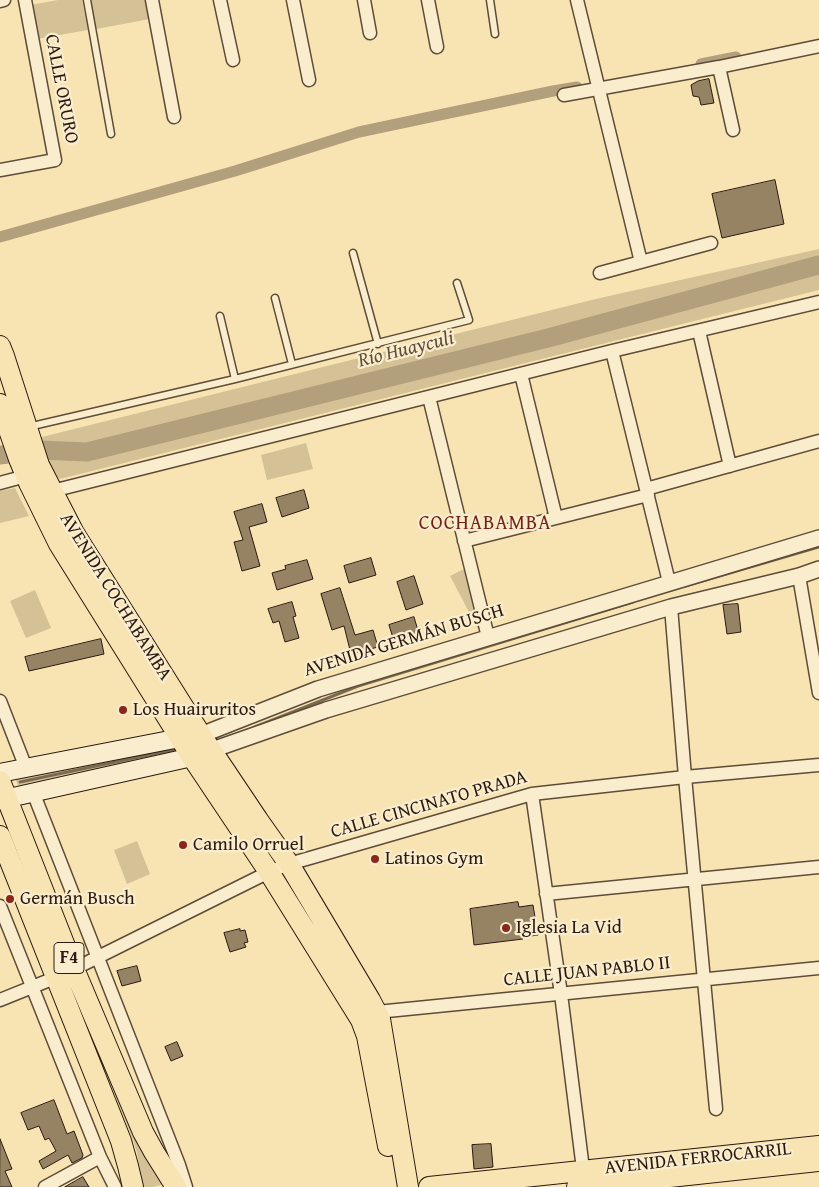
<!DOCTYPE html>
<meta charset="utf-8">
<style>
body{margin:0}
canvas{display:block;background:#f7e4b2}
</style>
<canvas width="819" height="1187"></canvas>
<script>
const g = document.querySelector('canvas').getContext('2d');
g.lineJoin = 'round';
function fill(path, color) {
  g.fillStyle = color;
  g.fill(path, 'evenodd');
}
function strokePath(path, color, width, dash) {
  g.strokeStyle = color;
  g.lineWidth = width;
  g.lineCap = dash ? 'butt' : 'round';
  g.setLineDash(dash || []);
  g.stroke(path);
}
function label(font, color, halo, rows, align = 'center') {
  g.font = font + ' "Gentium Book Plus",serif';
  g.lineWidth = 4.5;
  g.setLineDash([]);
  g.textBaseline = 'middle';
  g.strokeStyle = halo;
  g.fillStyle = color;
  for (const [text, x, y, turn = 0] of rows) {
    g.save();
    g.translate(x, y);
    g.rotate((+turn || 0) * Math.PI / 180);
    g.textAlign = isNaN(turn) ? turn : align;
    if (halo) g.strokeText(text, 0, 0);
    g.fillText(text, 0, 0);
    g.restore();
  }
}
const green = new Path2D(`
 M58,0H82L88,30L37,39L30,5Z
 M91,0H146L150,19L96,29Z
 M819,249V290L100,469L60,479L48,470L38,438L600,298Z
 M306,443L313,469L267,480L261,455Z
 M15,488L29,516L0,523V491Z
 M468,567L483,626L478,629L450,576Z
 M35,590L51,628L26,638L10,601Z
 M174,744L180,753L19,788L15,778Z
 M3,810L135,1137L145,1157L164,1184L153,1187H143L137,1153L133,1140L0,811Z
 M137,841L150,874L127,884L114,850Z`);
const stream = new Path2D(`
 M685,586L819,547
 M255,727L358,686L633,602
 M20,782L177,749`);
const canal = new Path2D(`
 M701,64L736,57
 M0,237L235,171L359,132L553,91L577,87`);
const river = new Path2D(`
 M0,455L39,450L87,452L548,338L819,265`);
const building = new Path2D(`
 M709,79L714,103L701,105L699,97L693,96L691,85L698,81Z
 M775,180L784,224L722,238L712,194Z
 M304,490L309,508L282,517L276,498Z
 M262,504L267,522L249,527L260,566L242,571L234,542L243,540L234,512Z
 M371,558L376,575L349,583L344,566Z
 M307,560L313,579L277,590L272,573L286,569L285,566Z
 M414,576L423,604L406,610L397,582Z
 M340,588L355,635L373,630L378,647L351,654L344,626L332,630L321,594Z
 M292,602L296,616L293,617L299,638L285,642L279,621L273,623L268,609Z
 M738,604L741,632L727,634L723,605Z
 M414,617L419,634L394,641L389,625Z
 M101,639L104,654L29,671L25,657Z
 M518,902L519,907L533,905L538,935L523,937V939L474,945L470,909Z
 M240,929V931L245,930L248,942L244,943L246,947L230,952L224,933Z
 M137,966L141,981L122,986L117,971Z
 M177,1042L183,1056L171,1061L165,1047Z
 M54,1100L67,1134L74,1131L83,1155L82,1158L72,1163L68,1155L43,1169L39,1161L56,1151L49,1138L45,1140L39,1126L28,1130L21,1113Z
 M0,1139L12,1169L5,1171L12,1187H0Z
 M491,1144L493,1167L474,1169L472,1145Z
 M83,1177L89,1187H65Z`);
const service = new Path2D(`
 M87,0L111,134
 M490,0L495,34
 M353,253L378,344
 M275,298L292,364
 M220,316L235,379
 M28,427L235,379L469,320L457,283`);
const minor = new Path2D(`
 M152,0L174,117
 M220,0L233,60
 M293,0L309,80
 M364,0L370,33
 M428,0L437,47
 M577,0L641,262
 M0,1L4,0
 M719,67L733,130
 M564,95L719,67L819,46
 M0,170L55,160L25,0
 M600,273L711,243
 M699,331L730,466
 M612,351L669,582
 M521,374L556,518
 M429,397L488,637
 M0,483L26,476
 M646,489L819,441
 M52,491L612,351L819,302
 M464,541L648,495
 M799,576L819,693
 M671,607L685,777L716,1109
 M0,701L26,768
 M33,792L179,1165L186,1187
 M532,794L561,994L584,1177
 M546,894L819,867
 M0,906L100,1157L115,1187
 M74,969L269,872L289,864L532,794L685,777L819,765
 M0,1000L57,977
 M372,1014L377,1012L819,968
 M45,1187L100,1157`);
const tertiary = new Path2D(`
 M201,735L318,689L819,538
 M212,750L326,710L671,607L799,576L819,569`);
const secondary = new Path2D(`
 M0,773L180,738L193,736
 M0,800L192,757L204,753`);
const primary = new Path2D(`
 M0,346L4,356L39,465L74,533L201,735L258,820L289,864L370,1000L380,1019L408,1187
 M0,404L19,459L29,483L59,544L192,757L269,872L361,1020L367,1036L388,1146`);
const trunk = new Path2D(`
 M0,781L74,969L143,1132L154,1152L176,1187
 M0,836L121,1141L128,1166L133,1187
 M429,1187L819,1146
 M577,1187L819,1161`);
const markers = [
 [123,710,5,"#8f2418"],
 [183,845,5,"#8f2418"],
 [375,859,5,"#8f2418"],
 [10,899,5,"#8f2418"],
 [506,928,5,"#8f2418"]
];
const shields = [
 [69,958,30]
];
const shieldNames = [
 ["F4",69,958]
];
const streetNames = [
 ["CALLE ORURO",61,89,79],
 ["AVENIDA COCHABAMBA",115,597,58],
 ["AVENIDA GERMÁN BUSCH",404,641,-17],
 ["CALLE CINCINATO PRADA",429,805,-16],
 ["CALLE JUAN PABLO II",587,972,-6],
 ["AVENIDA FERROCARRIL",698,1159,-6]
];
const poiNames = [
 ["Los Huairuritos",133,710],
 ["Camilo Orruel",193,845],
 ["Latinos Gym",385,859],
 ["Germán Busch",20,899],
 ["Iglesia La Vid",516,928]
];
const waterNames = [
 ["Río Huayculi",406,350,-14]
];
const neighbourhoodNames = [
 ["COCHABAMBA",485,524]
];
fill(green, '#d4c296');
strokePath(stream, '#7c6a50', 3);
strokePath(canal, '#b29f7b', 11);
strokePath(river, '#b29f7b', 19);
fill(building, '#958364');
strokePath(building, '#2b1a10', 1);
strokePath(service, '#5e4c38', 9);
strokePath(minor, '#5e4c38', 15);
strokePath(tertiary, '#5e4c38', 18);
strokePath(secondary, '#2b1a10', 20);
strokePath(primary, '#2b1a10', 22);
strokePath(trunk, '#2b1a10', 22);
strokePath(service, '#faedcd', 6);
strokePath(minor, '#faedcd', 12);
strokePath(tertiary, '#faedcd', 15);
strokePath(secondary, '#faedcd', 18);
strokePath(primary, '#f7e4b2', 20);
strokePath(trunk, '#f7e4b2', 20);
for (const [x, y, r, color] of markers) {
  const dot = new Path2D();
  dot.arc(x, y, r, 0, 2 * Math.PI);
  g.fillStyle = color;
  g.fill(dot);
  strokePath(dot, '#faedcd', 2);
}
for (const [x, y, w] of shields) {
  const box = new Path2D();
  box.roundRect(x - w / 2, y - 15.5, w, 31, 4);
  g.fillStyle = '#faedcd';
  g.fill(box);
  strokePath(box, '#2b1a10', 1);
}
label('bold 18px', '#2b1a10', null, shieldNames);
label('19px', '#2b1a10', '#faedcd', streetNames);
label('19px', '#2b1a10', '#faedcd', poiNames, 'left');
label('italic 20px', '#614f3b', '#faedcd', waterNames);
g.letterSpacing = '1px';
label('20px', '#7a1f14', '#faedcd', neighbourhoodNames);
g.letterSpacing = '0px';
</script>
